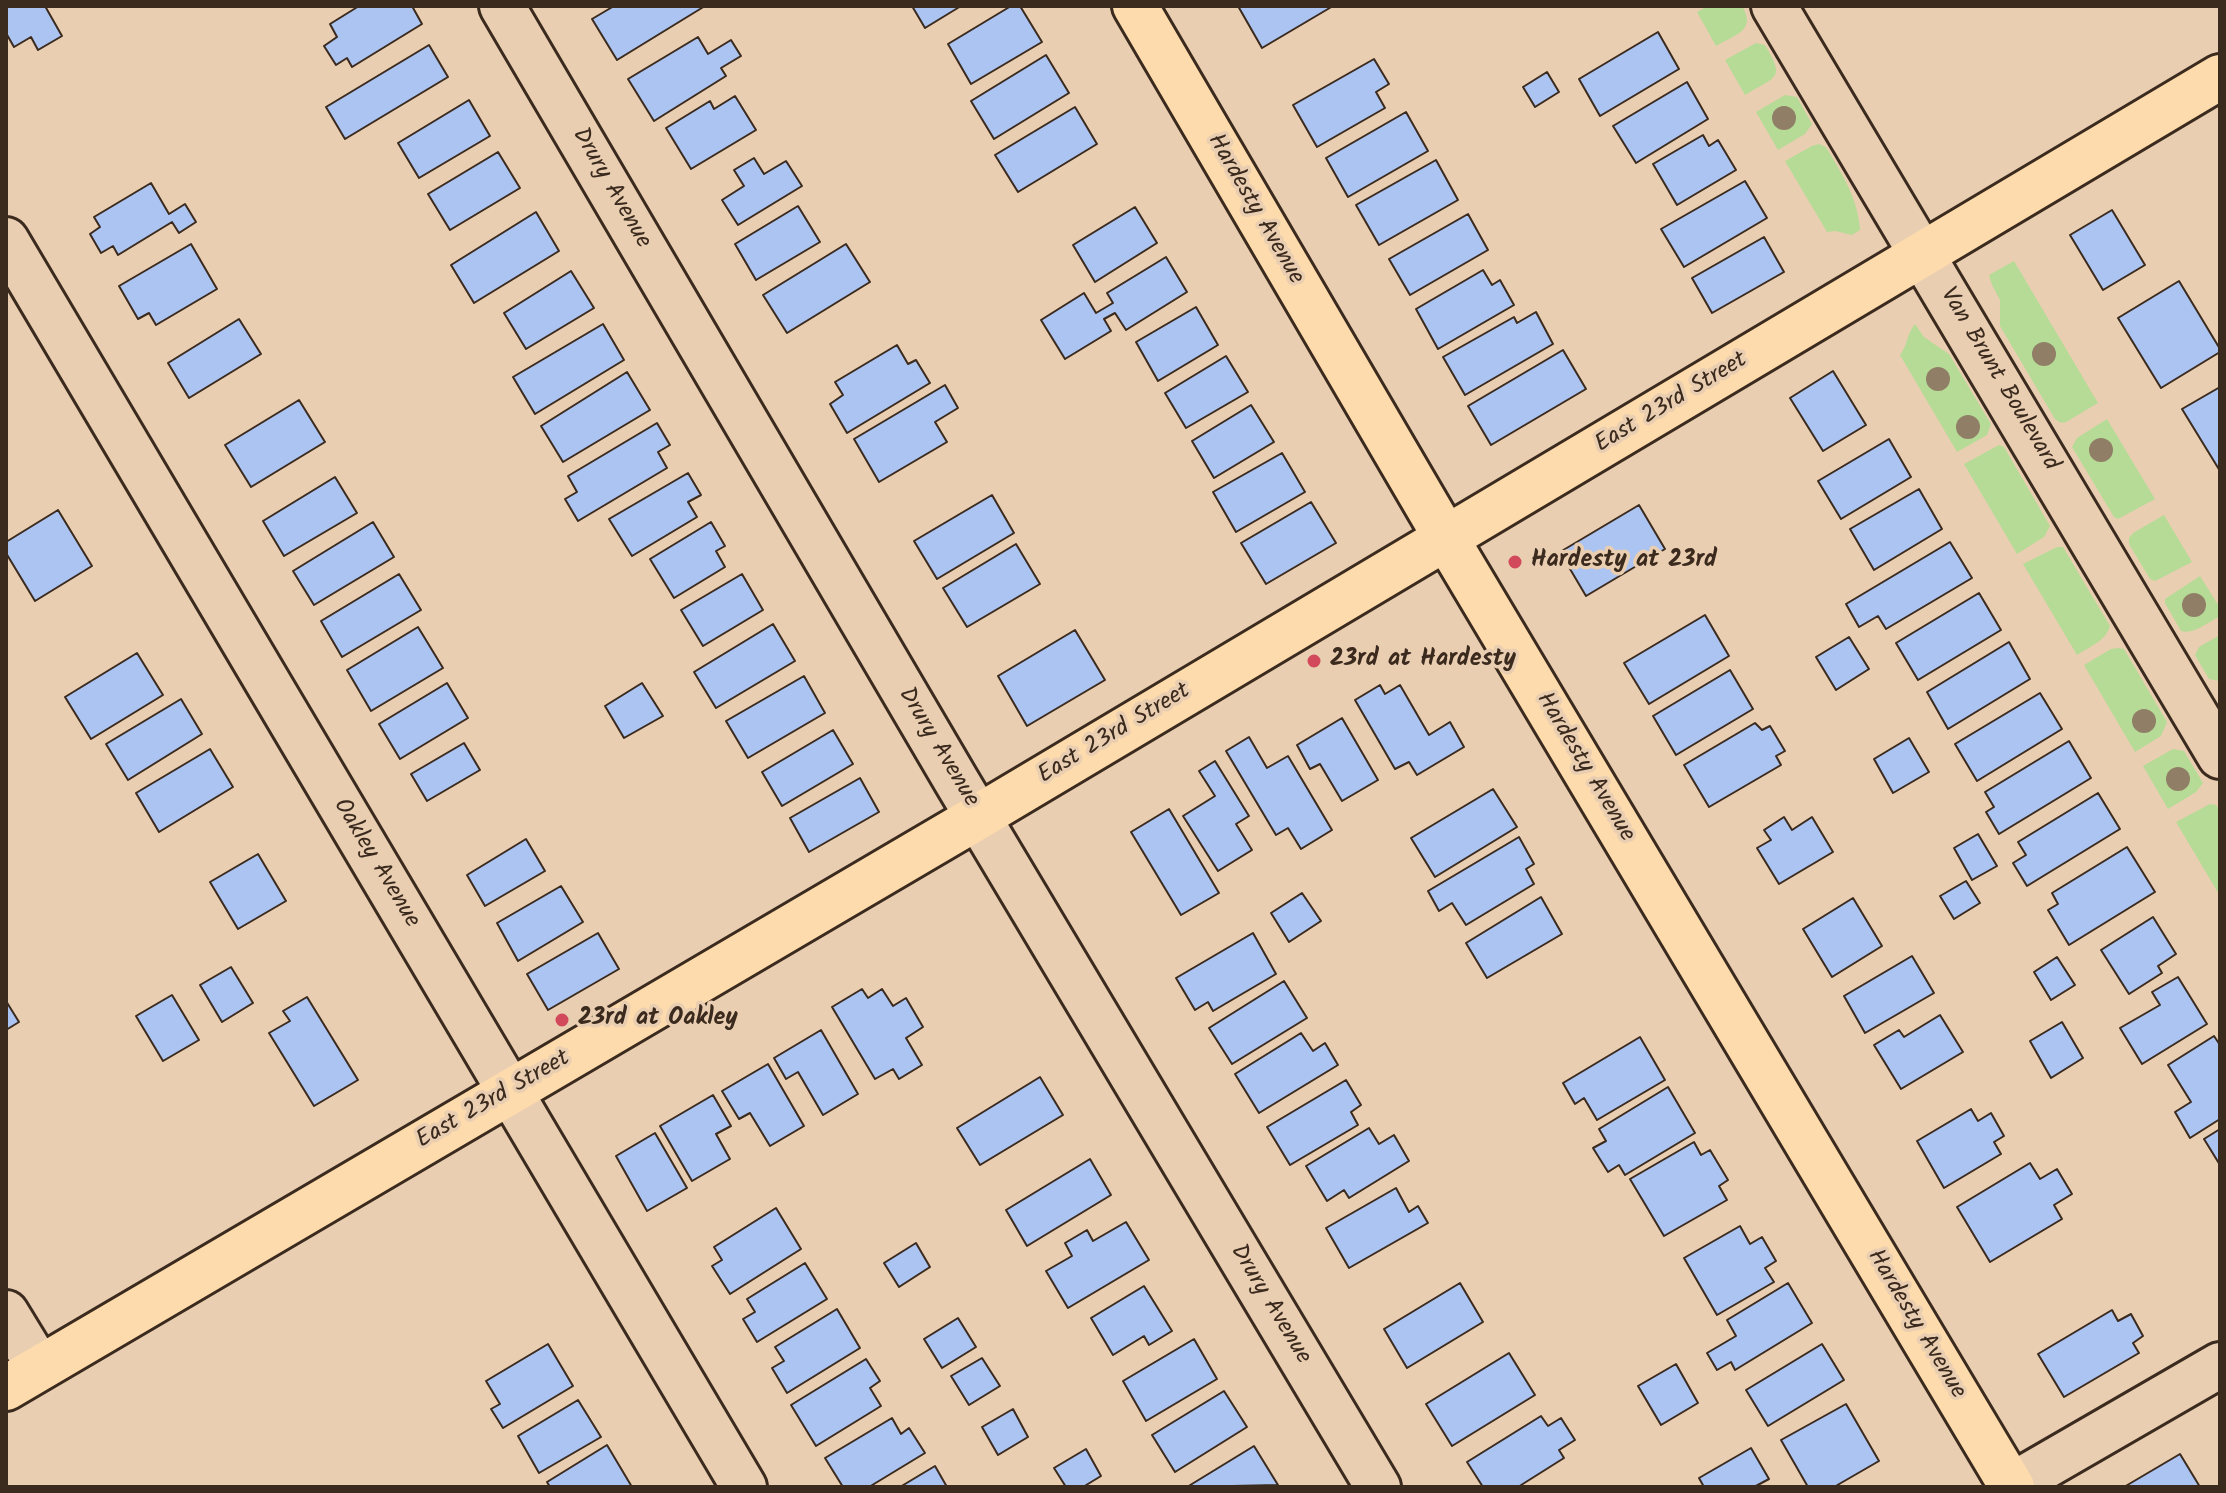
<!DOCTYPE html>
<style>
body{margin:0}
#map{position:relative;width:2226px;height:1493px;overflow:hidden;background:#e9ceb1;font-family:Kalam,sans-serif}
canvas{display:block}
.frame{position:absolute;inset:0;border:8px solid #3b2a1e;pointer-events:none}
</style>
<div id="map">
<canvas width="2226" height="1493"></canvas>
<div class="frame"></div>
</div>
<script>
const g = document.querySelector('canvas').getContext('2d');
g.lineJoin = 'round';
function fill(path, color) {
  g.fillStyle = color;
  g.fill(path, 'evenodd');
}
function strokePath(path, color, width, dash) {
  g.strokeStyle = color;
  g.lineWidth = width;
  g.lineCap = dash ? 'butt' : 'round';
  g.setLineDash(dash || []);
  g.stroke(path);
}
function label(font, color, halo, rows, align = 'center') {
  g.font = font + ' Kalam,sans-serif';
  g.lineWidth = 7;
  g.setLineDash([]);
  g.textBaseline = 'middle';
  g.strokeStyle = halo;
  g.fillStyle = color;
  for (const [text, x, y, turn = 0] of rows) {
    g.save();
    g.translate(x, y);
    g.rotate((+turn || 0) * Math.PI / 180);
    g.textAlign = isNaN(turn) ? turn : align;
    if (halo) g.strokeText(text, 0, 0);
    g.fillText(text, 0, 0);
    g.restore();
  }
}
const green = new Path2D(`
 M1708,6H1742C1757,30 1735,35 1716,46L1697,12Z
 M1756,43L1765,45C1786,80 1776,76 1745,95L1725,60Z
 M1785,95L1797,97L1812,124L1805,134L1778,150L1756,112Z
 M1819,144L1826,147C1842,174 1858,198 1860,230L1852,235L1835,231L1827,232L1785,161L1812,146Z
 M2014,261L2098,403L2066,422L2061,423L2055,419L2000,326V300L1992,285L1989,275Z
 M1915,324L1924,337L1949,354L1991,424L1987,435L1957,452L1900,355C1908,345 1906,335 1915,324Z
 M2107,419L2155,499L2118,519L2114,517L2072,447L2077,438Z
 M1999,445L2004,447L2050,526L2044,537L2017,554L1964,464Z
 M2164,515L2192,562L2155,581L2150,579L2129,544V538L2133,533Z
 M2057,547H2063L2110,626C2106,641 2089,647 2077,655L2023,564Z
 M2200,576L2220,608V616C2208,622 2194,635 2181,631L2165,603V599Z
 M2220,635V681L2209,679L2195,655L2199,647Z
 M2118,648L2124,649L2167,722L2161,736L2135,752L2084,665L2111,649Z
 M2173,749L2184,751L2203,783L2196,792L2168,809L2143,766Z
 M2210,804L2216,805L2220,811V896L2176,822Z`);
const building = new Path2D(`
 M6,6H45L62,36L38,50L31,37L14,47L6,33Z
 M359,6H412L422,24L352,67L347,58L336,65L324,46L337,37L330,24Z
 M614,6H705L617,60L592,19Z
 M912,6H961L925,28Z
 M1011,6H1020L1042,42L971,84L948,44Z
 M1238,6H1333L1262,48Z
 M1658,32L1679,69L1600,116L1579,79Z
 M698,37L708,54L731,40L741,56L721,68L726,76L654,121L628,79Z
 M429,45L448,77L345,139L326,107Z
 M1046,55L1069,93L994,139L971,101Z
 M1374,59L1389,84L1376,92L1385,108L1317,147L1293,105Z
 M1547,72L1559,92L1535,107L1523,87Z
 M1687,82L1708,119L1636,163L1613,126Z
 M735,96L756,130L691,169L666,128L710,101L714,109Z
 M469,100L490,136L419,178L398,143Z
 M1075,107L1097,144L1018,192L995,155Z
 M1406,112L1428,151L1348,197L1326,158Z
 M1703,135L1709,146L1718,140L1736,170L1677,205L1653,164Z
 M498,152L520,188L450,230L428,194Z
 M754,158L764,174L786,161L802,186L738,225L722,200L744,186L734,170Z
 M1436,160L1458,200L1379,245L1356,205Z
 M1745,181L1767,218L1684,267L1661,229Z
 M151,183L169,214L185,204L196,222L179,233L172,222L118,255L113,246L101,253L90,234L100,227L94,217Z
 M798,206L820,242L756,280L735,244Z
 M1135,207L1157,243L1095,282L1073,245Z
 M2112,210L2145,265L2103,290L2070,235Z
 M536,212L559,251L474,303L451,265Z
 M1468,214L1488,250L1410,295L1389,259Z
 M1764,237L1784,272L1712,313L1692,278Z
 M191,244L217,289L156,325L149,313L138,319L119,286Z
 M846,244L870,282L787,333L763,295Z
 M1166,257L1187,292L1126,330L1115,313L1104,319L1111,331L1065,359L1041,320L1084,293L1096,313L1113,303L1107,293Z
 M1483,270L1492,285L1500,280L1514,305L1438,349L1416,309Z
 M571,271L594,308L526,349L504,313Z
 M2179,281L2220,349V352L2161,388L2118,318Z
 M1196,307L1218,345L1158,381L1136,342Z
 M1536,312L1553,344L1465,395L1443,357L1514,317L1517,323Z
 M239,319L261,354L189,398L168,363Z
 M603,324L624,360L535,414L513,377Z
 M897,345L908,364L916,360L930,383L847,433L830,404L843,395L835,382Z
 M1563,350L1586,389L1491,445L1468,406Z
 M1226,356L1248,392L1186,428L1165,393Z
 M1833,371L1866,425L1823,451L1790,398Z
 M627,372L650,410L563,462L541,426Z
 M945,385L958,408L935,422L947,442L879,482L854,439Z
 M2220,387V471L2182,409Z
 M299,400L325,442L251,487L225,445Z
 M1251,405L1274,442L1214,478L1192,441Z
 M657,423L670,445L658,452L667,468L578,521L565,499L577,492L568,476Z
 M1889,439L1911,477L1841,519L1818,481Z
 M1282,453L1305,492L1236,532L1213,492Z
 M688,473L701,495L688,502L697,517L632,556L609,519Z
 M335,477L357,513L284,556L263,521Z
 M1919,489L1942,529L1874,570L1850,529Z
 M992,495L1014,533L937,579L914,541Z
 M1311,502L1336,543L1266,584L1241,543Z
 M1639,505L1665,549L1586,596L1560,552Z
 M58,510L92,566L35,601L6,553V542Z
 M373,522L394,557L314,605L293,571Z
 M711,522L725,546L716,551L725,567L674,598L650,559Z
 M1950,542L1972,578L1886,629L1878,616L1859,627L1846,604Z
 M1016,544L1040,584L967,627L943,588Z
 M399,574L421,610L342,657L321,621Z
 M742,574L763,610L703,646L681,610Z
 M1979,593L2001,630L1918,680L1896,643Z
 M1705,615L1729,656L1649,704L1624,663Z
 M773,624L795,661L716,708L694,672Z
 M418,627L443,668L371,711L347,670Z
 M1075,630L1105,680L1027,726L998,676Z
 M1849,637L1869,669L1836,690L1816,657Z
 M2009,642L2030,679L1948,729L1927,692Z
 M137,653L163,695L91,739L65,697Z
 M1730,670L1753,709L1676,755L1653,716Z
 M804,676L825,713L748,758L726,721Z
 M447,683L468,718L400,759L379,724Z
 M642,683L663,716L624,738L605,706Z
 M1380,685L1385,694L1400,685L1429,735L1450,722L1464,747L1417,775L1409,762L1395,769L1355,700Z
 M2040,693L2062,729L1977,781L1955,744Z
 M181,699L202,734L128,780L106,744Z
 M1342,718L1378,780L1342,801L1320,764L1310,769L1297,745Z
 M1755,723L1762,730L1770,726L1785,751L1776,756L1781,765L1709,807L1684,765Z
 M833,730L853,764L782,806L762,772Z
 M1249,737L1267,768L1288,756L1332,830L1301,849L1288,828L1276,835L1226,751Z
 M1909,738L1929,772L1893,793L1874,759Z
 M2069,741L2091,778L1999,834L1986,812L1994,807L1985,792Z
 M464,743L480,770L427,801L411,774Z
 M210,749L233,787L159,832L136,793Z
 M1215,761L1249,816L1236,824L1252,850L1218,871L1183,816L1215,796L1199,771Z
 M860,778L879,812L809,852L790,818Z
 M1493,789L1517,827L1435,877L1411,838Z
 M2098,793L2120,829L2027,886L2013,863L2026,855L2018,842Z
 M1169,809L1219,893L1181,915L1131,832Z
 M1784,817L1792,830L1812,817L1833,852L1779,884L1757,848L1771,840L1764,830Z
 M1978,834L1997,866L1972,880L1954,848Z
 M1519,837L1534,864L1526,869L1534,884L1466,925L1452,903L1439,911L1428,891Z
 M526,839L545,871L485,906L467,875Z
 M2127,847L2155,892L2069,945L2048,910L2058,904L2052,893Z
 M258,854L286,901L238,929L210,882Z
 M1966,881L1980,903L1954,919L1940,896Z
 M561,886L583,922L518,961L497,923Z
 M1302,893L1321,921L1289,942L1271,913Z
 M1541,897L1562,934L1487,978L1466,943Z
 M1853,898L1882,946L1832,977L1803,929Z
 M2153,917L2176,954L2158,966L2162,973L2129,994L2101,950Z
 M598,933L619,969L548,1010L527,974Z
 M1253,933L1276,974L1213,1011L1208,1002L1195,1010L1176,978Z
 M1912,956L1934,993L1865,1033L1844,996Z
 M2057,957L2075,985L2051,1000L2034,972Z
 M231,967L253,1003L222,1022L200,985Z
 M2178,977L2207,1024L2142,1064L2120,1028L2160,1005L2152,992Z
 M1284,981L1307,1018L1232,1064L1209,1028Z
 M862,989L868,998L882,989L893,1006L906,998L923,1027L906,1038L922,1065L899,1079L893,1069L875,1079L832,1007Z
 M172,995L199,1040L163,1061L136,1016Z
 M307,997L358,1080L314,1106L269,1033L290,1021L283,1011Z
 M6,1001L19,1022L6,1030Z
 M1940,1015L1963,1052L1901,1089L1874,1045L1899,1030L1904,1037Z
 M2062,1022L2083,1058L2051,1078L2030,1041Z
 M821,1030L858,1094L823,1115L798,1072L786,1079L774,1058Z
 M1301,1033L1313,1051L1325,1043L1338,1065L1259,1113L1235,1074Z
 M2214,1036L2220,1045V1119L2190,1138L2175,1112L2191,1102L2168,1065Z
 M1640,1037L1665,1080L1597,1120L1584,1098L1575,1104L1563,1083Z
 M768,1064L804,1126L770,1146L750,1113L739,1119L722,1091Z
 M1040,1077L1063,1115L980,1165L957,1128Z
 M1346,1080L1361,1105L1351,1112L1358,1125L1290,1165L1267,1127Z
 M1668,1087L1695,1133L1625,1175L1619,1165L1608,1172L1593,1148L1606,1141L1599,1129Z
 M713,1095L731,1126L716,1134L730,1159L692,1181L660,1126Z
 M1971,1109L1978,1121L1991,1113L2004,1136L1994,1142L2001,1154L1944,1188L1917,1141Z
 M1369,1128L1379,1144L1394,1135L1409,1161L1349,1198L1344,1190L1327,1201L1306,1166Z
 M2220,1129V1165L2204,1139Z
 M655,1133L687,1188L647,1211L616,1156Z
 M1694,1142L1701,1155L1710,1150L1728,1180L1719,1186L1727,1200L1664,1236L1630,1179Z
 M1090,1159L1111,1195L1027,1246L1006,1210Z
 M2030,1163L2040,1179L2057,1169L2072,1194L2054,1205L2062,1219L1990,1262L1957,1207Z
 M1396,1188L1409,1212L1418,1206L1428,1223L1349,1268L1326,1228Z
 M776,1208L801,1249L730,1294L712,1266L722,1260L714,1247Z
 M1126,1222L1149,1260L1068,1308L1046,1271L1072,1256L1065,1243L1087,1230L1093,1241Z
 M1740,1226L1750,1244L1762,1237L1776,1261L1765,1268L1774,1282L1717,1315L1684,1258Z
 M916,1243L930,1267L899,1287L884,1263Z
 M805,1263L827,1299L757,1342L743,1319L755,1312L747,1299Z
 M1460,1283L1483,1322L1407,1368L1384,1329Z
 M1788,1283L1812,1323L1735,1370L1731,1362L1717,1370L1707,1353L1736,1336L1727,1320Z
 M1144,1286L1172,1331L1149,1345L1144,1336L1113,1355L1091,1318Z
 M837,1309L860,1348L787,1393L772,1368L784,1361L775,1347Z
 M2112,1310L2118,1321L2131,1314L2143,1336L2133,1343L2139,1353L2064,1397L2038,1354Z
 M958,1318L976,1347L942,1368L924,1339Z
 M1194,1339L1217,1379L1146,1421L1123,1381Z
 M548,1344L573,1386L503,1428L491,1409L500,1404L486,1381Z
 M1822,1344L1844,1380L1768,1426L1746,1390Z
 M1509,1353L1535,1395L1452,1446L1426,1404Z
 M982,1358L1000,1386L969,1405L951,1376Z
 M866,1359L880,1381L870,1388L881,1406L816,1446L791,1405Z
 M1676,1364L1698,1403L1661,1425L1638,1386Z
 M1224,1391L1247,1427L1175,1472L1152,1435Z
 M578,1400L601,1437L539,1473L518,1436Z
 M1846,1404L1879,1461L1834,1487H1808L1781,1440Z
 M1013,1409L1028,1437L998,1455L982,1427Z
 M1541,1416L1548,1426L1561,1418L1575,1440L1559,1450L1564,1458L1518,1487H1483L1467,1462Z
 M892,1418L901,1434L909,1428L925,1453L869,1487H843L825,1458Z
 M607,1445L632,1487H550L547,1482Z
 M1254,1446L1278,1485L1187,1487Z
 M1751,1448L1769,1479L1754,1487H1704L1699,1478Z
 M1086,1449L1101,1476L1083,1487H1066L1054,1468Z
 M2180,1454L2200,1487H2124Z
 M935,1466L947,1487H900Z`);
const minor = new Path2D(`
 M502,6L957,782L1378,1487
 M1774,6L2220,756
 M6,240L744,1487
 M6,1313L39,1367
 M2009,1487L2220,1365`);
const major = new Path2D(`
 M1135,6L1446,538L2012,1487
 M6,1388L978,817L2220,77`);
const trees = [
 [1784,118],
 [2044,354],
 [1938,379],
 [1968,427],
 [2101,450],
 [2194,605],
 [2144,721],
 [2178,779]
];
const markers = [
 [1515,562,8,"#d1495b"],
 [1314,661,8,"#d1495b"],
 [562,1020,8,"#d1495b"]
];
const streetNames = [
 ["Drury Avenue",610,189,60],
 ["Hardesty Avenue",1254,210,60],
 ["Van Brunt Boulevard",1998,380,59],
 ["East 23rd Street",1672,404,-31],
 ["East 23rd Street",1115,735,-31],
 ["Drury Avenue",937,748,59],
 ["Hardesty Avenue",1584,768,59],
 ["Oakley Avenue",375,864,59],
 ["East 23rd Street",494,1101,-30],
 ["Drury Avenue",1269,1305,59],
 ["Hardesty Avenue",1915,1325,59]
];
const poiNames = [
 ["Hardesty at 23rd",1531,562],
 ["23rd at Hardesty",1330,661],
 ["23rd at Oakley",578,1020]
];
fill(green, '#b6db96');
fill(building, '#abc4f2');
strokePath(building, '#3b2a1e', 2);
strokePath(minor, '#3b2a1e', 50);
strokePath(major, '#3b2a1e', 50);
strokePath(minor, '#e9ceb1', 44);
strokePath(major, '#fedbac', 44);
g.fillStyle = '#907e67';
for (const [x, y] of trees) {
  g.beginPath();
  g.arc(x, y, 12, 0, 2 * Math.PI);
  g.fill();
}
for (const [x, y, r, color] of markers) {
  const dot = new Path2D();
  dot.arc(x, y, r, 0, 2 * Math.PI);
  g.fillStyle = color;
  g.fill(dot);
  strokePath(dot, '#e9ceb1', 3);
}
label('24px', '#3b2a1e', '#e9ceb1', streetNames);
label('bold 24px', '#3b2a1e', '#e9ceb1', poiNames, 'left');
</script>
